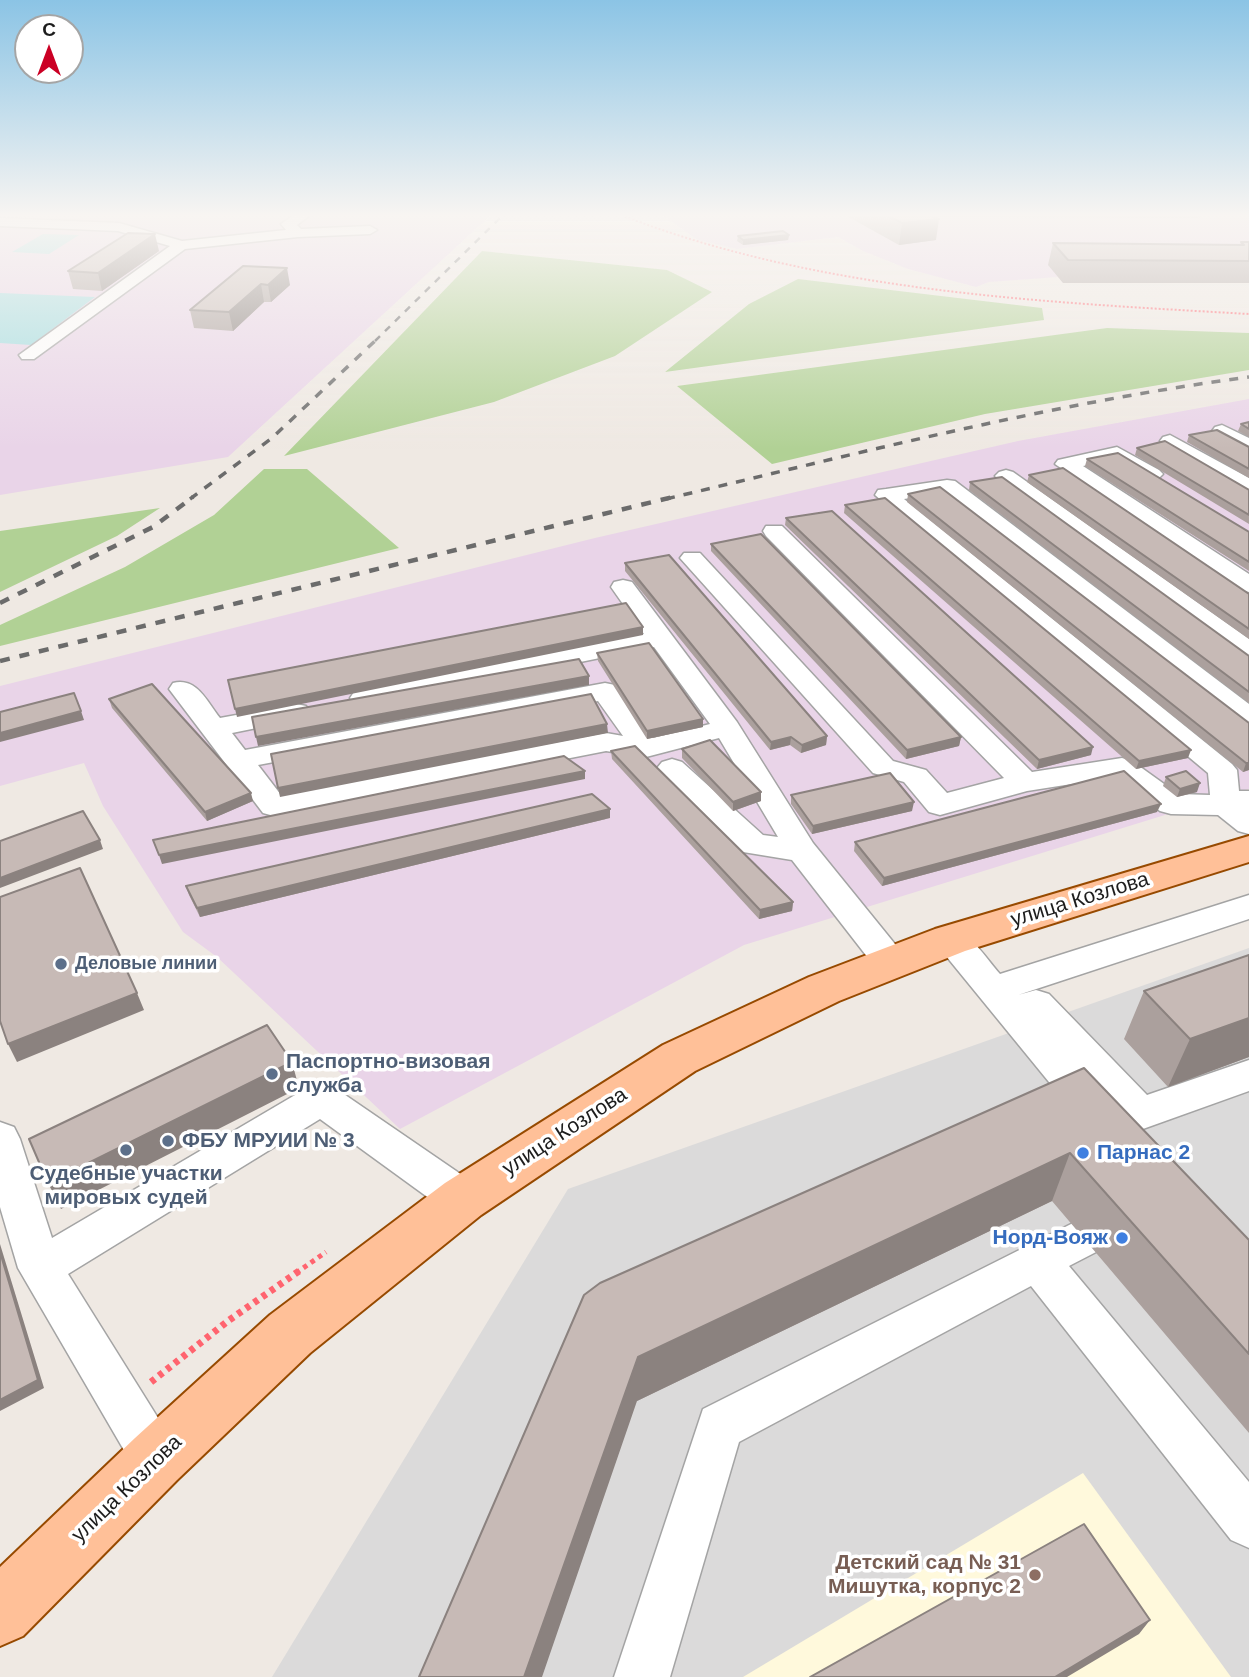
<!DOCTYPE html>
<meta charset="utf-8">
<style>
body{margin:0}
#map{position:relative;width:1249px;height:1677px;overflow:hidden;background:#efe9e3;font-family:Helvetica,sans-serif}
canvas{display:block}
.north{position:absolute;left:14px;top:14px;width:70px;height:70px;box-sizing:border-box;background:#fff;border:2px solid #a5a5a5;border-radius:50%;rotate:0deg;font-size:19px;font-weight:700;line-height:28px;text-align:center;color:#1d1d1d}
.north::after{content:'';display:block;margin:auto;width:24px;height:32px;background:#cb0024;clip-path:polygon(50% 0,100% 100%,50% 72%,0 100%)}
</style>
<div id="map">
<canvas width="1249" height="1677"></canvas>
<div class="north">С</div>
</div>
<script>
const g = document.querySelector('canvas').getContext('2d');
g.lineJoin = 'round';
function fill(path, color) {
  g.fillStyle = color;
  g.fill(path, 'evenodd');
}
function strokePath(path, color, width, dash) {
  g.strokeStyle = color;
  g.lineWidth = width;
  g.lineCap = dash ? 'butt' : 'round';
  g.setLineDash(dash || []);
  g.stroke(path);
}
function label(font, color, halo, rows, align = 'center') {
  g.font = font + ' Helvetica,sans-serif';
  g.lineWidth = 7;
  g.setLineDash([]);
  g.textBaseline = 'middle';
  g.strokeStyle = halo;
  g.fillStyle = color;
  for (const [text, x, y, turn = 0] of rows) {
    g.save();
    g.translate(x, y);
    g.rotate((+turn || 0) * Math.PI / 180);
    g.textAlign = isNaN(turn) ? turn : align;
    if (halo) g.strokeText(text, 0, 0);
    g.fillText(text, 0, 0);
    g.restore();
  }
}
const residential = new Path2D(`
 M1249,948V1677H272L568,1189Z`);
const industrial = new Path2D(`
 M0,215H491L228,457L0,495Z
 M662,215H1249V283H1063L1058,277L989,282L976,287L908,269L863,251L838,237L737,249L698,240Z
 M1249,399V789L744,945L400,1129L217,957L183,932L103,806L84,763L0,786V686L595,538L1018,441Z`);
const education = new Path2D(`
 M1083,1473L1231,1677H743Z`);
const forest = new Path2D(`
 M482,251L667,270L712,292L615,356L494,402L284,456Z
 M798,279L1042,308L1044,320L665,372L749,304Z
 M1107,328L1249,333V370L985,414L772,464L677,386Z
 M264,469H307L399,548L0,646V625L125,567L214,515Z
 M160,508L117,536L0,592V531Z`);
const water = new Path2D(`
 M43,234L79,235L49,254L12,252Z
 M0,293L95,297L31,345L0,343Z`);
const pathFar2 = new Path2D(`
 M621,215C819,292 1039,302 1249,314`);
const pathFar1 = new Path2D(`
 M296,1273L326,1252`);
const path = new Path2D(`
 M151,1382L228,1321L299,1271`);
const minor = new Path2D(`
 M294,215H310L297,225L301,229L370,226L377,230L370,234L298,237L185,249L34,359H22L19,355L170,246L118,231L0,226V218L119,223L182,241L286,230L281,224Z
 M1222,425L1249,438V452L1215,435L1212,431L1215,427Z
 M1170,435L1249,478V493L1163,445L1160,441L1163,437Z
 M1117,447L1159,470L1163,474L1159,478C1143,483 1128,468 1114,460L1083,466L1249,574V592L1240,590L1055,464L1058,460Z
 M1006,470L1013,472L1249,639V659L1240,657L999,480L995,476L999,472Z
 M947,480L955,481L1249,704V725L1239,723L943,493L904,499L1232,764L1237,770L1239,791H1249V834L1238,831L1218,815L1171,814L1160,811L1116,777L1027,791L940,815L929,812L904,782L873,773L680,558L684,553H700L893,761L926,770L947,793L1004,778L766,536L763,531L766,526H782L1032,772L1122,758L1132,761L1178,794L1210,795L1208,773L875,495L878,490L886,489Z
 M623,580L632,582L737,722L813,843L903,954L909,963L903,972L891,976L879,972L792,860L743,852L657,768L662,762L672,759L682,762L763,835L778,837L719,738L646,757L606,751L274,816L263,813L169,689L173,683C197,677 207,702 220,718L296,704L306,706L310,712L306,718L232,733L245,750L605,683L615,685L653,738L710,724L654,647L364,706L354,704L350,698L354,692L644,634L611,587L614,582ZM598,701L623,736L606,733L281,795L258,765Z
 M1249,895V919L1018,995L1036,990L1049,994L1147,1095L1249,1060V1091L1140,1130L1126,1125L1113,1111L1108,1120L1094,1125L1080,1120L933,940L938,931C966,923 983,955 1000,974Z
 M321,1083L335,1088L478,1186L484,1199L478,1212L463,1217L448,1212L320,1119L68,1274L173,1442L181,1459L173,1476L156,1484L139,1476L18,1268L0,1207V1122L14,1127L20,1139L52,1238L307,1088Z
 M1083,1218L1098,1223L1104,1237L1098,1251L1069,1266L1249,1482V1548L1231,1540L1031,1286L739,1442L670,1677H614L703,1409Z`);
const major = new Path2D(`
 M1249,836V862L965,951L839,1001L695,1071L481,1215L310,1353L177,1480L23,1636L0,1646V1567L135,1438L270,1315L445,1183L663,1045L809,977L935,929Z`);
const railFar2 = new Path2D(`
 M375,341L503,215`);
const railFar1 = new Path2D(`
 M190,499L272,438L377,339
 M666,499C859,453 1052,403 1249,377`);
const rail = new Path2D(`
 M0,603L153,527L193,497
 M0,661L673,497`);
const wall = new Path2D(`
 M845,215H930L936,240L899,245Z
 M934,215H1200V218L936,217Z
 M789,235L788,240L743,245L737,241L738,236Z
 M1241,242H1249V283H1063L1048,265L1053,243L1240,245Z
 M159,251L102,291L73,289L68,271Z
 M243,266L290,285L271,302H264L233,331L194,328L190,310Z
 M1249,422V437L1238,431L1241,424Z
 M1189,435L1249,447V478L1187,442Z
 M1137,448L1249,490V524L1135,455Z
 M1087,459L1249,532V571L1085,466Z
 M1029,475L1249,594V639L1027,482Z
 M970,482L1249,656V703L969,490Z
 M908,494L1249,723V770L1243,772L907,502Z
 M845,505L1188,758L1136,769L844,513Z
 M786,518L1091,755L1037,769L785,525Z
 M711,544L961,737L959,746L906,759L711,551Z
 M625,563L827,736L826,745L801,753L790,745L770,750L625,571Z
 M597,653L703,727L647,739L598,661Z
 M109,699L253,801L207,821L112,708Z
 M682,749L761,801L733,811L682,758Z
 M611,751L793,902L792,911L759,919L612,759Z
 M1166,777L1197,792L1177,797L1163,786Z
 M791,795L912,811L812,834L791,804Z
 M1157,812L882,886L854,851L855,842Z
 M610,818L200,917L189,895L186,886Z
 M1249,955V1057L1168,1087L1124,1039L1144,991Z
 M1084,1068L1249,1240V1433L1052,1201L637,1401L584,1295Z`);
const shadedWall = new Path2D(`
 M939,219L936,240L899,245L902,223Z
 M155,234L159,251L102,291L98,273Z
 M789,235L788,240L743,245V240Z
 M287,268L290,285L271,302L268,285Z
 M261,284L264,302L233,331L229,312Z
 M643,627V635L237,717L235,709Z
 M589,676V685L258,746L256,737Z
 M81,711L84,720L0,742V733Z
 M703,719V727L647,739V731Z
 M607,724L608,733L280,797L278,788Z
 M827,736L826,745L801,753L802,745Z
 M791,737L790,745L770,750L771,742Z
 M961,737L959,746L906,759L907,750Z
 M1093,747L1091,755L1037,769L1039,760Z
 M1191,750L1188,758L1136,769L1139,761Z
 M1246,763H1249V770L1243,772Z
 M585,771V779L162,864L159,855Z
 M1200,783L1197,792L1177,797L1180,789Z
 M761,792V801L733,811V802Z
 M251,793L253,801L207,821L205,812Z
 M914,802L912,811L812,834L813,826Z
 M1161,804L1157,812L882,886L884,878Z
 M610,809V818L200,917L197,908Z
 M100,840L103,849L0,888V878Z
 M793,902L792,911L759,919L760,910Z
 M137,993L144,1010L17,1062L8,1044Z
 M1249,1018V1057L1168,1087L1190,1039Z
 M292,1062L299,1088L61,1209L48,1183Z
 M1070,1153L1052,1201L637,1401L542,1677H524L638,1357Z
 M0,1244L44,1388L0,1411Z
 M1150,1620L1139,1634L1067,1677H1055Z`);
const building = new Path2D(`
 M886,215H930L939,219L902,223Z
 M783,231L789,235L743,240L738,236Z
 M128,233L155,234L98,273L68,271Z
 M1241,242H1249V261L1068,260L1053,243L1244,245Z
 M243,266L287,268L268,285L261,284L229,312L190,310Z
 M1249,422V429L1241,424Z
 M1217,430L1249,447V469L1189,435Z
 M1165,441L1249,490V515L1137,448Z
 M1118,453L1249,532V562L1087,459Z
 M1063,468L1249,594V629L1029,475Z
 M1002,477L1249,656V692L970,482Z
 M940,487L1249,723V763H1246L908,494Z
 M885,498L1191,750L1139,761L845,505Z
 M832,511L1093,747L1039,760L786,518Z
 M761,534L961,737L907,750L711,544Z
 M669,555L827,736L802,745L791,737L771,742L625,563Z
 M626,603L643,627L235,709L228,680Z
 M649,643L703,719L647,731L597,653Z
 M579,659L589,676L256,737L252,717Z
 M152,684L251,793L205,812L109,699Z
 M74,693L81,711L0,733V712Z
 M591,694L607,724L278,788L271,754Z
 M710,740L761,792L733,802L682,749Z
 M635,746L793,902L760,910L611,751Z
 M564,756L585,771L159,855L153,840Z
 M1124,771L1161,804L884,878L855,842Z
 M1186,771L1200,783L1180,789L1166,777Z
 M890,773L914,802L813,826L791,795Z
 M592,794L610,809L197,908L186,886Z
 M83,811L100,840L0,878V841Z
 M80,868L137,993L8,1044L0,1021V897Z
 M1249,955V1018L1190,1039L1144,991Z
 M267,1025L292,1062L48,1183L29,1139Z
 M1084,1068L1249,1240V1354L1070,1153L638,1357L524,1677H419L584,1295L600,1283Z
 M0,1252L38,1380L0,1400Z
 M1084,1524L1150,1620L1055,1677H810Z`);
const markers = [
 [61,964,7,"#5c6f8a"],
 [272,1074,7,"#5c6f8a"],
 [168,1141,7,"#5c6f8a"],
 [126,1150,7,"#5c6f8a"],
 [1083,1153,7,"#3f7fe0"],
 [1122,1238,7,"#3f7fe0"],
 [1035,1575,7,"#8d6e63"]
];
const serviceNames = [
 ["Деловые линии",75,964]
];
const nearStreetnames = [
 ["улица Козлова",1080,900,-17],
 ["улица Козлова",565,1132,-33],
 ["улица Козлова",127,1489,-44]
];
const nearServicenames = [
 ["Паспортно-визовая",286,1062],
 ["служба",286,1086],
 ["ФБУ МРУИИ № 3",182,1141],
 ["Судебные участки",126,1174,"center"],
 ["мировых судей",126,1198,"center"]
];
const nearShopnames = [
 ["Парнас 2",1097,1153],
 ["Норд-Вояж",1108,1238,"right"]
];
const nearEducationnames = [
 ["Детский сад № 31",1021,1563],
 ["Мишутка, корпус 2",1021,1587]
];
fill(residential, '#dbdada');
fill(industrial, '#e9d4e8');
fill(education, '#fff9dc');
fill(forest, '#b1d195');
fill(water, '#a0dce0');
strokePath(minor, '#a4a4a4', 3);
strokePath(major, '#974a00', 4);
strokePath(pathFar2, '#ff646f', 2, [2, 2]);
strokePath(pathFar1, '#ff646f', 5, [4.5, 4.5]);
strokePath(path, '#ff646f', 7, [5, 5]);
fill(minor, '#fff');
fill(major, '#ffc098');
strokePath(railFar2, '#6b6b6b', 2.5, [7, 7]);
strokePath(railFar1, '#6b6b6b', 3.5, [9, 9]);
strokePath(rail, '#6b6b6b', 4.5, [10, 10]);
fill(wall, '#aba09d');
fill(shadedWall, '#8b827f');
fill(building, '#c7bab6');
strokePath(building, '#8b827f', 2);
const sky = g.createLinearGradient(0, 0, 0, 449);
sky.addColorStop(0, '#8bc4e5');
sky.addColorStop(0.48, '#f8f5f2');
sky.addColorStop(1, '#f8f5f200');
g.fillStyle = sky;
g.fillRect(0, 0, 1249, 449);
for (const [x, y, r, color] of markers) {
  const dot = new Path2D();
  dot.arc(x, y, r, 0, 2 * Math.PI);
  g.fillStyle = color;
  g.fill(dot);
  strokePath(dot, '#fff', 2.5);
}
label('bold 18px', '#4e5e75', '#fff', serviceNames, 'left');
label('21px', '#1d1d1d', '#fff', nearStreetnames);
label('bold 21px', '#4e5e75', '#fff', nearServicenames, 'left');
label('bold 21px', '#366cbe', '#fff', nearShopnames, 'left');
label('bold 21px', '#785e54', '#fff', nearEducationnames, 'right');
</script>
